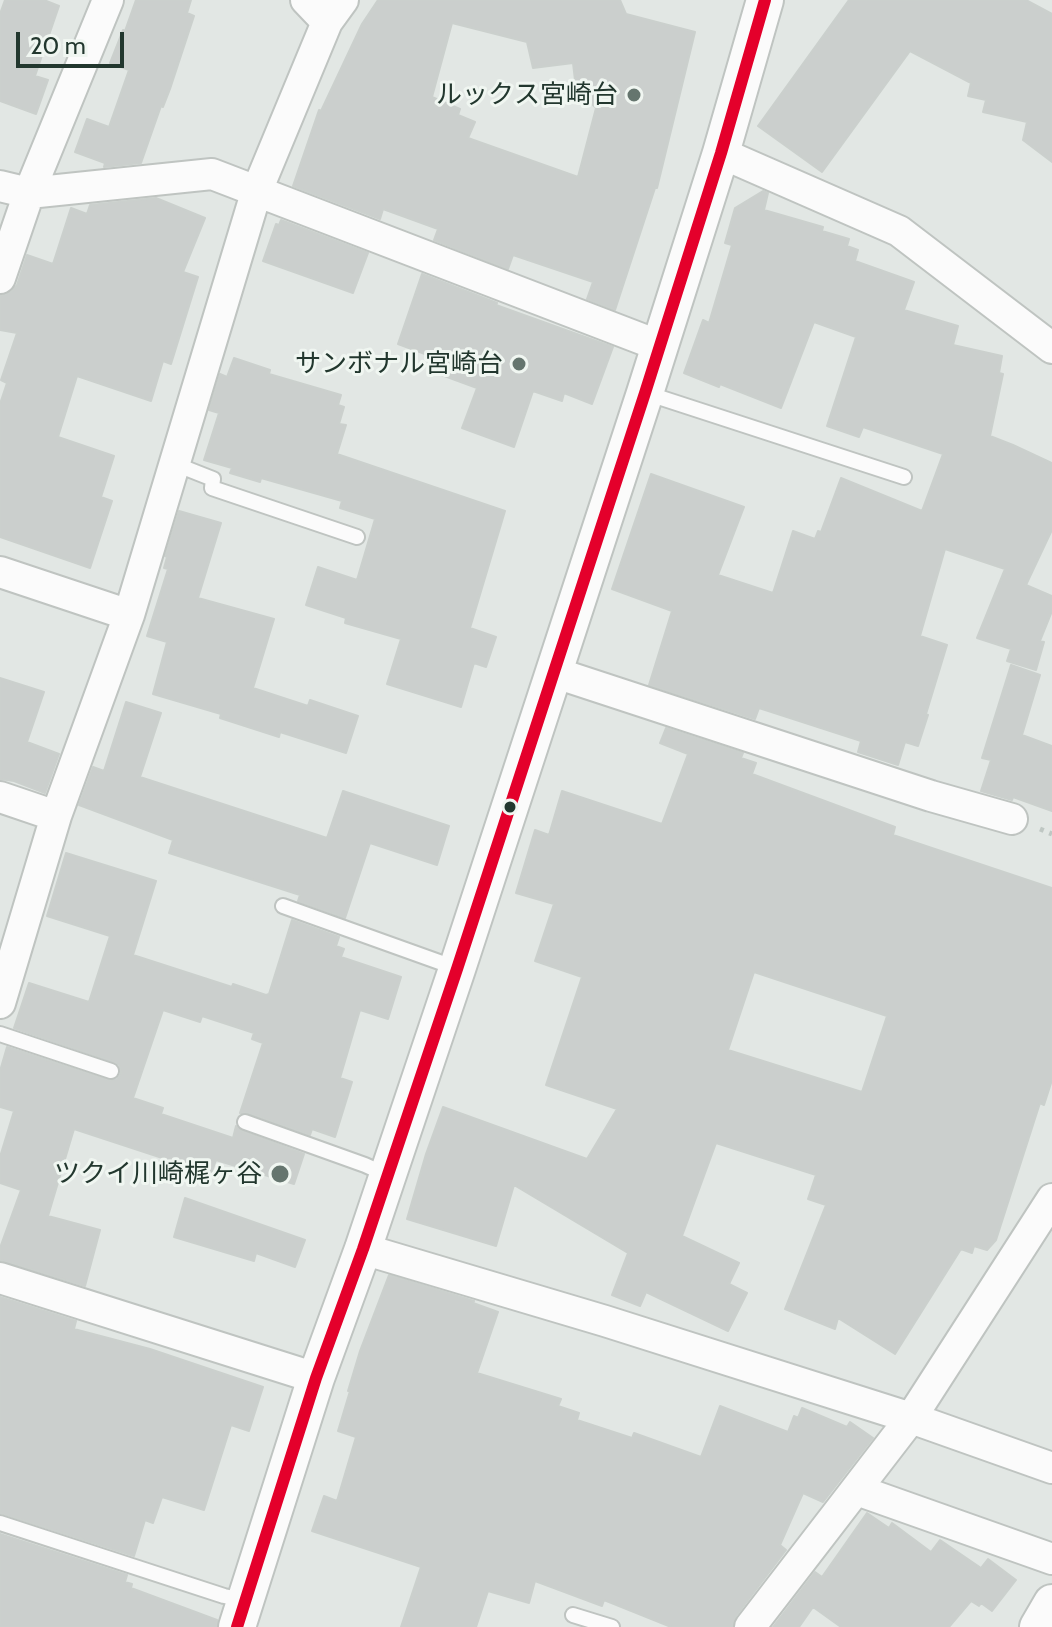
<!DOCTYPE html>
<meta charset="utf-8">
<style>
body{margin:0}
#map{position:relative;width:1052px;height:1627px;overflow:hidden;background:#e2e7e4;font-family:Cabin,sans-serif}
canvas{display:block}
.scale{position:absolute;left:16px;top:32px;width:108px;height:36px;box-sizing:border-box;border:4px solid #22372e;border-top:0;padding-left:10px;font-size:24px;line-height:28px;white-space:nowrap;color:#22372e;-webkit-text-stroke:6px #f0f6f1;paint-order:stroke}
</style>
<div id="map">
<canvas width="1052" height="1627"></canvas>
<div class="scale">20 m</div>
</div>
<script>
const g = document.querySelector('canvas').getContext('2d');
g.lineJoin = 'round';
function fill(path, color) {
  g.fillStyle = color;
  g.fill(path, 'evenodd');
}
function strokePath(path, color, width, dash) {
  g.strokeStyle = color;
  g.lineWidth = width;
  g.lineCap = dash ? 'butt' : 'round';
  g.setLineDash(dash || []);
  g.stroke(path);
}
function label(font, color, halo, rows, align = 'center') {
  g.font = font + ' Cabin,"Noto Sans JP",sans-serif';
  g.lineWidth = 6;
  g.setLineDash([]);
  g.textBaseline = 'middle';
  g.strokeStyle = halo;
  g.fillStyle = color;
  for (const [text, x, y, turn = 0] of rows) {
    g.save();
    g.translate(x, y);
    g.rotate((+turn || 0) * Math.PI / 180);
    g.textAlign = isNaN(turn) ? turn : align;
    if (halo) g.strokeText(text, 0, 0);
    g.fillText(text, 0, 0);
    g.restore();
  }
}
const building = new Path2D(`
 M5,0H44L59,6L35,76L48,80L36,114L0,101V14Z
 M136,0H191L187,13L194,16L170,89L163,107L161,106L141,163L104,167L105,163L75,152L87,119L109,127L129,70L110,63L123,30L125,31Z
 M378,0H620L626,14L695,32L657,188H655L615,310L587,299L593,282L513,255L508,269L434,240L438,229L383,209L380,219L293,186L319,110L321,111L362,24ZM452,23L527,42L533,68L573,63L576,89L596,108L578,177L468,138L475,122L458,115L460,109L432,97Z
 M849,0H1026L1052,14V162L1023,140L1027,122L983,112L986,100L968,96L971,83L910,51L822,172L758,126Z
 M763,191L768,193L764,210L823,227L822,231L849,239L847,246L858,250L855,261L914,282L904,310L958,326L953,345L1002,356L999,373L1003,374L990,436L1013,445L1052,463V530L1026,585L1052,596V611L1040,641L1044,642L1036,670L1007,661L1011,649L977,638L1005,569L945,549L920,636L947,645L926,714L928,715L918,746L905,742L898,765L858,752L861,741L759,708L755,719L649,685L672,611L612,589L651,474L744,507L718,575L773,593L793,531L815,539L818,531L821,532L841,478L922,511L943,454L863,427L859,437L827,426L856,337L814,322L781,408L720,384L719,387L684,373L703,320L709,323L732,245L725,243L735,208Z
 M156,198L205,218L183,272L198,277L171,364L163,361L151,401L77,376L58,437L114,456L101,497L112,501L90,568L0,537V404L7,383L1,380L17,333L0,330V296L11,292L17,285L27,255L53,264L71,208L87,214L90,205Z
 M281,220L368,253L353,293L263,261L276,224L279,225Z
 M422,274L497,303L496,305L613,347L592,404L564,393L562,401L533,391L514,447L462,428L477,388L428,370L433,357L398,344Z
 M234,358L270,370L269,374L341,395L338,405L344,407L339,424L346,425L337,454L505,511L470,628L496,637L486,667L474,663L461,707L387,684L401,639L345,623L346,618L306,605L318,567L357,580L375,519L340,508L342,501L261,478L260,482L230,473L232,468L204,460L219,413L209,410L220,374L227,377Z
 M179,511L221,523L198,598L274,619L253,688L308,706L310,700L358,716L346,753L280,732L279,737L220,718L221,714L153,694L167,642L147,636L168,569L164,568L167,557L165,556Z
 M1011,665L1040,675L1022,735L1052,746V811L1013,797L1012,800L981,791L991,760L982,758Z
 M0,678L44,692L27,742L59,754L45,793L14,781L0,779Z
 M126,702L161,713L140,777L327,838L343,791L449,826L437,865L370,843L345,918L298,901L300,895L169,853L173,840L79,805L93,767L104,771Z
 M666,728L743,753L741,758L756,763L752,774L895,827L893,835L1052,888V1080L1044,1105L1040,1103L996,1240L987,1250L974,1246L972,1253L961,1249L895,1354L838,1318L835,1329L785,1309L826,1205L808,1199L816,1175L716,1143L682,1236L739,1263L729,1284L747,1293L728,1331L646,1292L640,1306L612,1295L628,1253L514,1185L496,1246L407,1219L426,1154L443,1107L587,1159L617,1109L546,1085L582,977L535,961L554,904L516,893L535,830L549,835L562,791L662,824L688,754L660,743ZM754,972L887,1016L862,1092L728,1050Z
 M66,853L156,881L133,955L232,987L233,984L266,995L269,994L292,920L339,937L336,946L344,949L341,957L401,977L388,1019L360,1010L340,1078L352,1082L335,1137L312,1129L310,1135L248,1113H240L263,1043L252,1039L254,1033L202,1016L200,1022L163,1010L133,1098L163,1108L161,1114L233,1138L236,1126L242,1131L304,1154L294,1184L216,1160L211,1174L74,1129L48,1216L100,1230L85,1286L0,1260V1248L21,1190L0,1183V1157L14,1111L0,1107V1071L7,1047L108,1080L117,1079L121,1073L119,1065L114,1062L14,1028L29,983L89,1002L110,936L47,916Z
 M185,1198L305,1240L295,1267L256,1253L254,1261L174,1237Z
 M389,1275L474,1301L473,1303L498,1312L477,1373L561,1399L558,1406L579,1413L577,1420L632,1438L634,1433L701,1457L720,1406L788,1432L794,1416L798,1418L802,1408L847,1427L850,1422L873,1438L823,1502L803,1493L780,1545L786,1550L736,1616L732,1627H671L604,1600L602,1606L535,1581L529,1603L488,1591L476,1627H401L421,1567L312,1531L324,1496L337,1501L356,1437L338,1431L350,1391H348L360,1351Z
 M0,1297L76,1321L74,1329L150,1349L263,1387L249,1431L231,1425L204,1510L162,1497L153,1523L145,1520L134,1556L0,1513Z
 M867,1513L889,1528L892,1523L931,1552L940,1540L981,1568L988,1559L1016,1580L992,1611L981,1603L979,1606L971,1601L949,1627H841L813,1607L799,1627H773L815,1572L822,1577Z
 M0,1534L127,1575L125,1582L132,1584L131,1588L217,1620V1627H0Z`);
const path = new Path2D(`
 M1040,829L1052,834`);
const service = new Path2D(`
 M646,393L904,477
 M175,464L213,479L212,488L357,537
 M283,906L456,968
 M0,1034L111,1071
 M245,1122L365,1165L387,1175
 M0,1523L224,1596L244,1600
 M573,1615L612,1627`);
const minor = new Path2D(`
 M306,0L327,22
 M721,153L899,231L1052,348
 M0,186L29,193L212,174L660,346
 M0,278L29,193L108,0
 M0,572L129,615
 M553,672L931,796L1012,819
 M0,797L56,816
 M0,1003L56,816L129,615L256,193L327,22L343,0
 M363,1249L605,1321L911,1418L1052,1468
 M0,1278L316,1378
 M857,1490L1052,1559
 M750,1627L911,1418L1052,1199`);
const tertiary = new Path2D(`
 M237,1627L316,1378L363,1249L457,969L645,393L721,153L765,0
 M1038,1627L1052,1603`);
const bus1 = new Path2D(`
 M237,1627L316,1378L363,1249L457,969L645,393L721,153L765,0`);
const markers = [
 [634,95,8,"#65756e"],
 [519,364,8,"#65756e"],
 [510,807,7,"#22372e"],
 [280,1174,10,"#65756e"]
];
const poiNames = [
 ["ルックス宮崎台",618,95],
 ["サンボナル宮崎台",503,364],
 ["ツクイ川崎梶ヶ谷",262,1174]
];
fill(building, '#cbcfcd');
strokePath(building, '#cbd0cd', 2);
strokePath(service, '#bfc4c1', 18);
strokePath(minor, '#bfc4c1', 34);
strokePath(tertiary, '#bfc4c1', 40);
strokePath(path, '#bfc7c3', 5, [4, 6]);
strokePath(service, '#fbfbfb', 14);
strokePath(minor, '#fbfbfb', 30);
strokePath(tertiary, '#fbfbfb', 36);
strokePath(bus1, '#e4002b', 12);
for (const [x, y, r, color] of markers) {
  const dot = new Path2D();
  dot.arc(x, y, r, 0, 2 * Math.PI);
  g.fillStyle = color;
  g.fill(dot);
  strokePath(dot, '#f0f6f1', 3);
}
label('26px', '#22372e', '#f0f6f1', poiNames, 'right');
</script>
